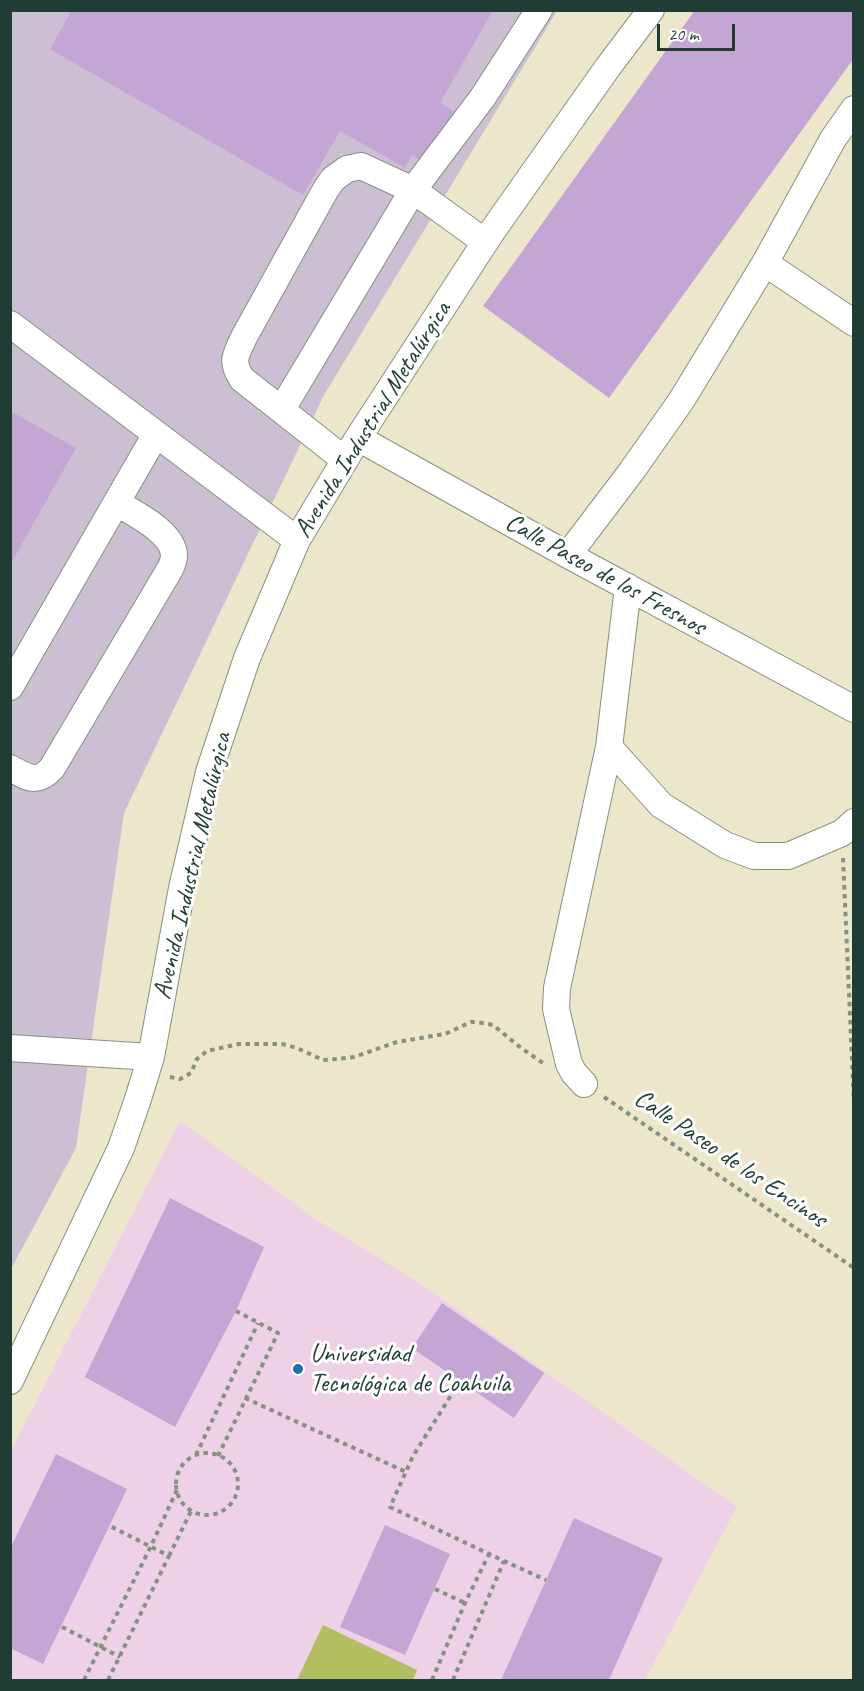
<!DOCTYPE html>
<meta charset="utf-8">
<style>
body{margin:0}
#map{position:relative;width:864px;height:1691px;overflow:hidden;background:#ece7cb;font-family:Caveat,sans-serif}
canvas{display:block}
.frame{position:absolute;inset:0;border:12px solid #1f3d34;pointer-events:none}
.scale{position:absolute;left:657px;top:24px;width:78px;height:27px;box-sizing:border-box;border:3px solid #1f3d34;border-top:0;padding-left:8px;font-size:18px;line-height:21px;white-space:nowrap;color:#1f3d34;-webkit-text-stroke:4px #fff;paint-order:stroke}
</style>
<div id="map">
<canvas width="864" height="1691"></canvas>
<div class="frame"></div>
<div class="scale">20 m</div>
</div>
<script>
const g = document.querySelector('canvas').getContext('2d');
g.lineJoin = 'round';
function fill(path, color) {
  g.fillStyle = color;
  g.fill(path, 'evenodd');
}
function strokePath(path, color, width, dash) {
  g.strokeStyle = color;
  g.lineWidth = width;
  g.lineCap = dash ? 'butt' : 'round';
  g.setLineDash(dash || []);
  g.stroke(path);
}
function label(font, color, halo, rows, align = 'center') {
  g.font = font + ' Caveat,sans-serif';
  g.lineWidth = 6;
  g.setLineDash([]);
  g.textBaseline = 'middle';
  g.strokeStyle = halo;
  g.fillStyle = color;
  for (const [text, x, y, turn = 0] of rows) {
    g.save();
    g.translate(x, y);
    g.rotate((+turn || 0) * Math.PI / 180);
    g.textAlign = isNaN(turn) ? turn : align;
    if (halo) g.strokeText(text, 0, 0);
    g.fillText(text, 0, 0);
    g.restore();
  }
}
const built = new Path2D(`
 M180,1121L317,1220L424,1286L737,1507L645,1680H11L10,1453Z`);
const industrial = new Path2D(`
 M11,11H557L324,395L124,813L76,1148L11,1269Z`);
const green = new Path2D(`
 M323,1625L417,1670L413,1680H297Z`);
const building = new Path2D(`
 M72,10H493L440,103L460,115L430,166L412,155L405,168L340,131L303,195L50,49Z
 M695,10H854V58L609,398L483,306Z
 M10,411L76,448L10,565Z
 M170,1198L264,1247L236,1311L175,1427L85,1377Z
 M442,1303L544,1373L514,1418L412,1348Z
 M56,1454L127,1489L43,1664L10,1648V1549Z
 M574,1518L663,1558L609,1680H501Z
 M385,1525L450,1554L405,1655L340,1627Z`);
const path = new Path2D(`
 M843,858L854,1105
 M170,1077L180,1079L191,1073L197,1059L207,1051L239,1044H282L297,1048L323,1060L337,1059L354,1057L397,1042L445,1034L471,1022H477L493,1025L521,1048L543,1063
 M604,1097L854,1268
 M460,1381L413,1456L390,1507L504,1561L546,1580
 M245,1398L406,1472
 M176 1484a31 31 0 1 1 62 0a31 31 0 1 1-62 0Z
 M196,1455L258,1323
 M218,1456L278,1333L236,1311
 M169,1556L191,1511
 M435,1589L465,1603
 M62,1627L120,1657
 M84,1680L151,1546L177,1490
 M108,1680L169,1556L110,1526
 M432,1680L465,1603L489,1554
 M453,1680L504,1561`);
const minor = new Path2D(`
 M485,242L413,190L483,97L539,10
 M765,263L854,323
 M10,324L297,540
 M282,409L413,190L361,166L347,169L333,179L326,189L244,337C236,355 230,360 242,379L345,460
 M358,438L568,555L854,709
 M568,555L631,472L681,401L765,263L833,139L854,109
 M10,687L156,434
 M609,747L661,805L725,845L754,856H788L842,833L854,822
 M10,768C27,777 37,785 52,768L170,569C172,565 174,559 174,555C173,532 135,514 117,503
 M10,1048L151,1057
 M584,1084L574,1073L569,1064L556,1009L557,988L609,747L628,587
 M10,1381L121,1148L137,1102L151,1057L182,888L209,772L247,658L297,540L358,438L493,230L608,67L651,10`);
const markers = [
 [298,1369,6,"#1f6fb2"]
];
const streetNames = [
 ["Avenida Industrial Metalúrgica",373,420,-58],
 ["Calle Paseo de los Fresnos",605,575,29],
 ["Avenida Industrial Metalúrgica",193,866,-77],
 ["Calle Paseo de los Encinos",730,1159,34]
];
const poiNames = [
 ["Universidad",310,1354],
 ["Tecnológica de Coahuila",310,1384]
];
fill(built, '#eed0e7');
fill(industrial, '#ccbed3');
fill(green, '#b2be60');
fill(building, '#c3a6d4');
strokePath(minor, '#869280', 28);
strokePath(path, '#869280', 4, [4.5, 4.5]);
strokePath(minor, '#fff', 26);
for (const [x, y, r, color] of markers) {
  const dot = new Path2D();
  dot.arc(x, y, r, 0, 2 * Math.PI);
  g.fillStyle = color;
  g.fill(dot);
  strokePath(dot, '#fff', 2);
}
label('26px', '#1f3d34', '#fff', streetNames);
label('26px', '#1f3d34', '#fff', poiNames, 'left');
</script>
